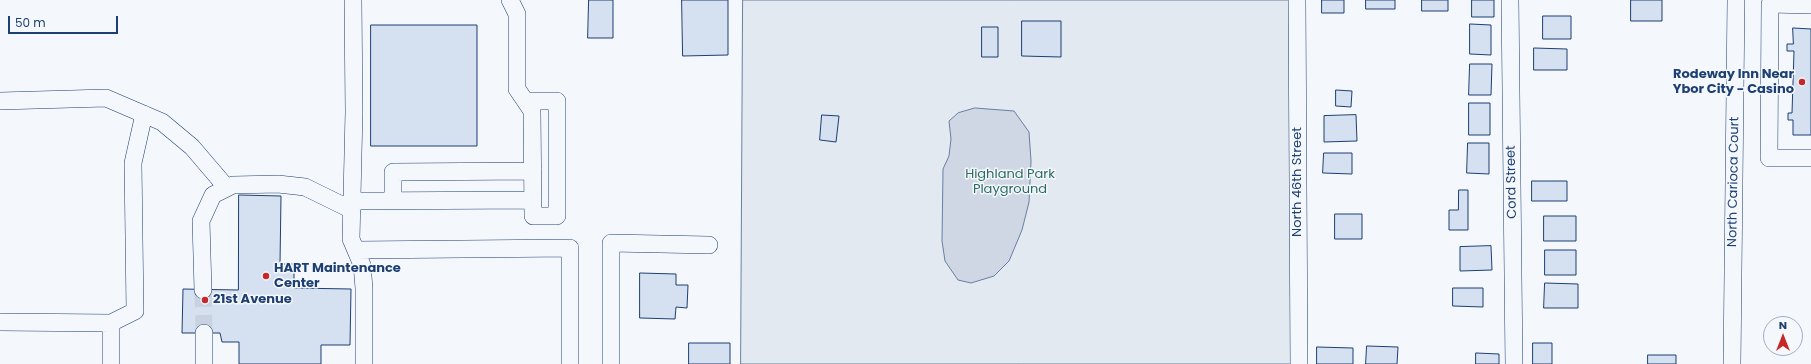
<!DOCTYPE html>
<style>
body{margin:0}
#map{position:relative;width:1811px;height:364px;overflow:hidden;background:#f4f7fb;font-family:Poppins,sans-serif}
canvas{display:block}
.north{position:absolute;left:1763px;top:316px;width:40px;height:40px;box-sizing:border-box;background:#f4f7fb;border:1px solid #9eadc5;border-radius:50%;rotate:0deg;font-size:11px;font-weight:700;line-height:16px;text-align:center;color:#1d3f73}
.north::after{content:'';display:block;margin:auto;width:14px;height:18px;background:#c62828;clip-path:polygon(50% 0,100% 100%,50% 72%,0 100%)}
.scale{position:absolute;left:8px;top:16px;width:110px;height:18px;box-sizing:border-box;border:2px solid #1d3f73;border-top:0;padding-left:5px;font-size:12px;line-height:14px;white-space:nowrap;color:#1d3f73;-webkit-text-stroke:3px #f4f7fb;paint-order:stroke}
</style>
<div id="map">
<canvas width="1811" height="364"></canvas>
<div class="north">N</div>
<div class="scale">50 m</div>
</div>
<script>
const g = document.querySelector('canvas').getContext('2d');
g.lineJoin = 'round';
function fill(path, color) {
  g.fillStyle = color;
  g.fill(path, 'evenodd');
}
function strokePath(path, color, width, dash) {
  g.strokeStyle = color;
  g.lineWidth = width;
  g.lineCap = dash ? 'butt' : 'round';
  g.setLineDash(dash || []);
  g.stroke(path);
}
function label(font, color, halo, rows, align = 'center') {
  g.font = font + ' Poppins,sans-serif';
  g.lineWidth = 3;
  g.setLineDash([]);
  g.textBaseline = 'middle';
  g.strokeStyle = halo;
  g.fillStyle = color;
  for (const [text, x, y, turn = 0] of rows) {
    g.save();
    g.translate(x, y);
    g.rotate((+turn || 0) * Math.PI / 180);
    g.textAlign = isNaN(turn) ? turn : align;
    if (halo) g.strokeText(text, 0, 0);
    g.fillText(text, 0, 0);
    g.restore();
  }
}
const green = new Path2D(`
 M743,0H1289L1292,364H741Z`);
const water = new Path2D(`
 M975,108L1014,111L1029,132L1031,161L1029,202L1022,230L1009,261L994,276L971,283L958,280L945,261L942,241L943,169L949,156L951,139L949,121L958,113Z`);
const building = new Path2D(`
 M589,0H613V38H588Z
 M682,0H728V55L683,56Z
 M1322,0H1344V13H1322Z
 M1366,0H1395V9H1366Z
 M1422,0H1448V11H1422Z
 M1472,0H1494V17H1472Z
 M1631,0H1662V21H1631Z
 M1543,16H1571V39H1543Z
 M1022,21H1061V57L1022,56Z
 M1470,24L1491,25V55L1470,54Z
 M371,25H477V146H371Z
 M982,27H998V57H982Z
 M1793,28L1811,29V135H1793V120H1788V113H1792L1794,51H1787V44H1793Z
 M1534,48L1567,49V70H1534Z
 M1470,64H1492L1491,95H1469Z
 M1336,90L1352,91L1351,107L1336,106Z
 M1469,103H1490V135H1469Z
 M822,115L839,116L836,142L820,140Z
 M1356,115L1357,141L1324,142V116Z
 M1468,143H1489V174L1467,173Z
 M1324,153H1352V174L1323,173Z
 M1532,181H1567V201H1532Z
 M1459,190H1468V230H1449V210H1458Z
 M239,195L281,196L280,264H294V288L351,289L350,345H321V364H239V342H222L220,333H182L183,289L238,290Z
 M1335,214H1362V239H1335Z
 M1544,216H1576V241H1544Z
 M1491,246L1492,270L1460,271V247Z
 M1545,250H1576V275H1545Z
 M640,273L676,274V285H688L687,308L676,307L675,319L640,318Z
 M1545,283L1578,284V308H1544Z
 M1453,288H1483V307L1453,306Z
 M689,343H730V364H689Z
 M1533,343H1552V364H1533Z
 M1367,346L1398,347L1397,364H1366Z
 M1317,347L1353,348V364H1317Z
 M1476,353L1499,354V364H1476Z
 M1648,355H1676V364H1648Z`);
const minorTunnel = new Path2D(`
 M203,290L204,333`);
const minor = new Path2D(`
 M353,0L354,112L351,239L362,265L364,288V364
 M510,0L517,14V89L532,111L533,216H557V101H526
 M1297,0L1299,364
 M1510,0L1514,364
 M1811,5L1770,4L1769,158H1811
 M0,101L106,98L162,122L192,147L227,188
 M352,201L533,200
 M393,201V172L533,171
 M356,250L570,248V364
 M203,290L201,221L213,195L233,185L278,184L305,187L352,210
 M0,322L111,323V364
 M111,323L135,311L133,163L144,114
 M204,364V333
 M611,364V243L709,245
 M1732,364L1736,0`);
const markers = [
 [1802,82,4,"#c62828"],
 [266,276,4,"#c62828"],
 [205,300,4,"#c62828"]
];
const poiNames = [
 ["Rodeway Inn Near",1794,75,"right"],
 ["Ybor City - Casino",1794,90,"right"],
 ["HART Maintenance",274,269],
 ["Center",274,284],
 ["21st Avenue",213,300]
];
const parkNames = [
 ["Highland Park",1010,175],
 ["Playground",1010,190]
];
const streetNames = [
 ["North 46th Street",1298,182,-90],
 ["Cord Street",1512,182,-91],
 ["North Carioca Court",1734,182,-89]
];
fill(green, '#e3e9f0');
strokePath(green, '#687fa3', 1);
fill(water, '#cfd7e4');
strokePath(water, '#687fa3', 1);
fill(building, '#d5e0f0');
strokePath(building, '#1d3f73', 1);
strokePath(minorTunnel, '#c9d2e0', 17, [17, 8]);
strokePath(minor, '#1d3f73', 18);
strokePath(minor, '#f4f7fb', 17);
for (const [x, y, r, color] of markers) {
  const dot = new Path2D();
  dot.arc(x, y, r, 0, 2 * Math.PI);
  g.fillStyle = color;
  g.fill(dot);
  strokePath(dot, '#f4f7fb', 1.5);
}
label('bold 13px', '#1d3f73', '#f4f7fb', poiNames, 'left');
label('13px', '#2c6c60', '#f4f7fb', parkNames);
label('13px', '#1d3f73', '#f4f7fb', streetNames);
</script>
